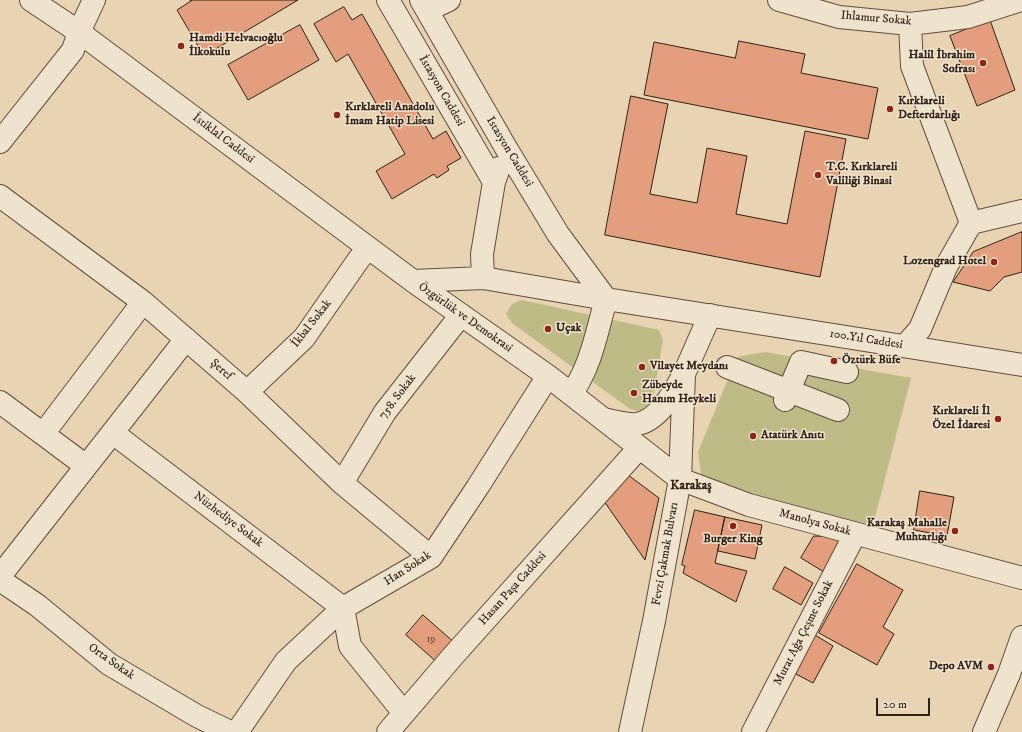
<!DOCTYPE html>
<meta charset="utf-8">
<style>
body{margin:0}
#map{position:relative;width:1022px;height:732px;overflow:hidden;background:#e8d4b3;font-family:"IM FELL DW Pica",serif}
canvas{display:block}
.scale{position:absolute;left:876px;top:698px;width:54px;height:18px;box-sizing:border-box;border:2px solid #322117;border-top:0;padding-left:5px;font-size:12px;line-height:14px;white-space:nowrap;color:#322117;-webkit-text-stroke:3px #f0e3ce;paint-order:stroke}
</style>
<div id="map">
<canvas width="1022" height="732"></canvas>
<div class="scale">20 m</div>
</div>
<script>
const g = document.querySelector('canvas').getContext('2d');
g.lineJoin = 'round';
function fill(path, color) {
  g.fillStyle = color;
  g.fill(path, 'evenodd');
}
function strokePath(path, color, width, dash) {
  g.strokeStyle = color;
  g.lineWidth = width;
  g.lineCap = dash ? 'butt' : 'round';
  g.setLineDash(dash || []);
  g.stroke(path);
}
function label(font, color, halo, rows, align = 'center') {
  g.font = font + ' "IM FELL DW Pica",serif';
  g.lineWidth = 3;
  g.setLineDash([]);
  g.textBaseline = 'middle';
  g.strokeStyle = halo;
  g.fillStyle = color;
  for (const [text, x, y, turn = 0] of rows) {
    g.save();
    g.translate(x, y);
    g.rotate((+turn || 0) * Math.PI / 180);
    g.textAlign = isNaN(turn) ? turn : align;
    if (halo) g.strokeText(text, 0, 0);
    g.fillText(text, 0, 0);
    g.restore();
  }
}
const green = new Path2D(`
 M522,300L659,330L663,340L652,405L642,412L630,409L512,323L506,314L512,304Z
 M765,352L911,378L873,525L755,498L717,484L701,474L698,452L737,357Z`);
const building = new Path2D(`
 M190,0H298L204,56L177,10L191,1Z
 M344,7L352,20L362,14L433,139L446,131L461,158L447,166L449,170L437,178L434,174L392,199L376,171L405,154L348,54L336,62L314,24Z
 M990,20L1015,90L977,106L950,36Z
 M300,25L319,60L248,100L228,65Z
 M739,41L805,54L801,73L878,88L868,139L644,95L654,42L735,58Z
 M631,96L668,104L650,194L697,203L707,148L747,156L736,214L787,224L805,131L846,139L820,277L605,235Z
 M1022,232V272L1004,277L990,291L953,282L973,252Z
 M624,472L659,498L645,560L606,504L600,499Z
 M920,491L954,497L947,536L914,530Z
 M695,510L725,517L715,563L747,571L736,602L683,573L685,566L682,565Z
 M725,517L762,525L755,559L718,551Z
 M814,536L845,537L824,572L801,558Z
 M857,564L903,590L883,627L894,634L877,665L819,633Z
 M785,567L813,583L801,605L773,589Z
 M423,615L456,644L439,664L406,635Z
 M815,635L833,646L813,683L794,673Z`);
const minor = new Path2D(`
 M31,0L79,32L413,281L548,376L680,479L749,505L1022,578
 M388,0L494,182
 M421,0L506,148L558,234L606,299
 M779,0L839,17L910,24L968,17L1021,0
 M427,10L449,0
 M910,24L912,66L971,223
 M0,142L73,50L79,32L94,0
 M0,196L143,302L247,392L342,483L431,557
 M483,278L482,254L494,182L499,168
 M413,281L483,278L606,299L1022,365
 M905,346L920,329L946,267L971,223L1022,211
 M727,367L838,410
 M247,392L304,338L359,259L368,248
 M571,394C591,367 597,331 606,299
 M785,400L801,362L847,372
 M0,402L86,466
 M603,419C613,421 627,425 637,424C658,421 674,392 683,376
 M113,433L343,608L350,646L404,713
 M43,434L143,302
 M342,483L385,412L461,315
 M0,576L186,339
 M0,580L37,605L109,664L197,716L230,732
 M237,732L286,661L343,608L431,557L477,488L548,376
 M388,732L453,656L639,448
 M630,732L654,621L680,479L684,374L710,315
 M753,732L855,534
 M984,732L1009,674L1022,637`);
const markers = [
 [181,46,4,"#8f2418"],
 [983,63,4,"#8f2418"],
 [890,109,4,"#8f2418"],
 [337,115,4,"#8f2418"],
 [818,175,4,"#8f2418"],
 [994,262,4,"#8f2418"],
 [548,329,4,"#8f2418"],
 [834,361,4,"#8f2418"],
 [642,367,4,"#8f2418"],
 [634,393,4,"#8f2418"],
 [998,419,4,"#8f2418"],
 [753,436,4,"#8f2418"],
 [733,526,4,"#8f2418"],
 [955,531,4,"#8f2418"],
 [991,667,4,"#8f2418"]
];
const numberNames = [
 ["19",431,640]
];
const streetNames = [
 ["Ihlamur Sokak",876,19,5],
 ["İstasyon Caddesi",441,91,60],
 ["İstiklal Caddesi",223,139,37],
 ["Istasyon Caddesi",509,152,59],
 ["Özgürlük ve Demokrasi",465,318,35],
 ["İkbal Sokak",312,324,-52],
 ["100.Yıl Caddesi",866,340,9],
 ["Şeref",221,370,41],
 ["758. Sokak",398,397,-53],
 ["Nüzhediye Sokak",228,520,37],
 ["Manolya Sokak",815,523,15],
 ["Fevzi Çakmak Bulvarı",666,554,-80],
 ["Han Sokak",408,569,-33],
 ["Hasan Paşa Caddesi",513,589,-48],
 ["Murat Ağa Çeşme Sokak",804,633,-63],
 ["Orta Sokak",111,662,35]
];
const poiNames = [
 ["Hamdi Helvacıoğlu",189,39],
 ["İlkokulu",189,53],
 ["Halil İbrahim",975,56,"right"],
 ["Sofrası",975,70,"right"],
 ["Kırklareli",898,102],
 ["Defterdarlığı",898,116],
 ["Kırklareli Anadolu",345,108],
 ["İmam Hatip Lisesi",345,122],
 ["T.C. Kırklareli",826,168],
 ["Valiliği Binasi",826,182],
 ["Lozengrad Hotel",986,262,"right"],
 ["Uçak",556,329],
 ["Öztürk Büfe",842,361],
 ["Vilayet Meydanı",650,367],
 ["Zübeyde",642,386],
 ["Hanım Heykeli",642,400],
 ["Kırklareli İl",990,412,"right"],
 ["Özel İdaresi",990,426,"right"],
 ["Atatürk Anıtı",761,436],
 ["Karakaş Mahalle",947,524,"right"],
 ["Muhtarlığı",947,538,"right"],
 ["Burger King",733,540,"center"],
 ["Depo AVM",983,667,"right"]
];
const neighbourhoodNames = [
 ["Karakaş",691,486]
];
fill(green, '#bebb87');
fill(building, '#e39e7d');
strokePath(building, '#322117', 1);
strokePath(minor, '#604e3e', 24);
strokePath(minor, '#f0e3ce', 22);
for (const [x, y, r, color] of markers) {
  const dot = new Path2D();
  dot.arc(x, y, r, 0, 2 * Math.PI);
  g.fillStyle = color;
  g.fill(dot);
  strokePath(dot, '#f0e3ce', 1.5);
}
label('10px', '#5e4030', null, numberNames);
label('12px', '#322117', '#f0e3ce', streetNames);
label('bold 12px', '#322117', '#f0e3ce', poiNames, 'left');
label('bold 13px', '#322117', '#f0e3ce', neighbourhoodNames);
</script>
